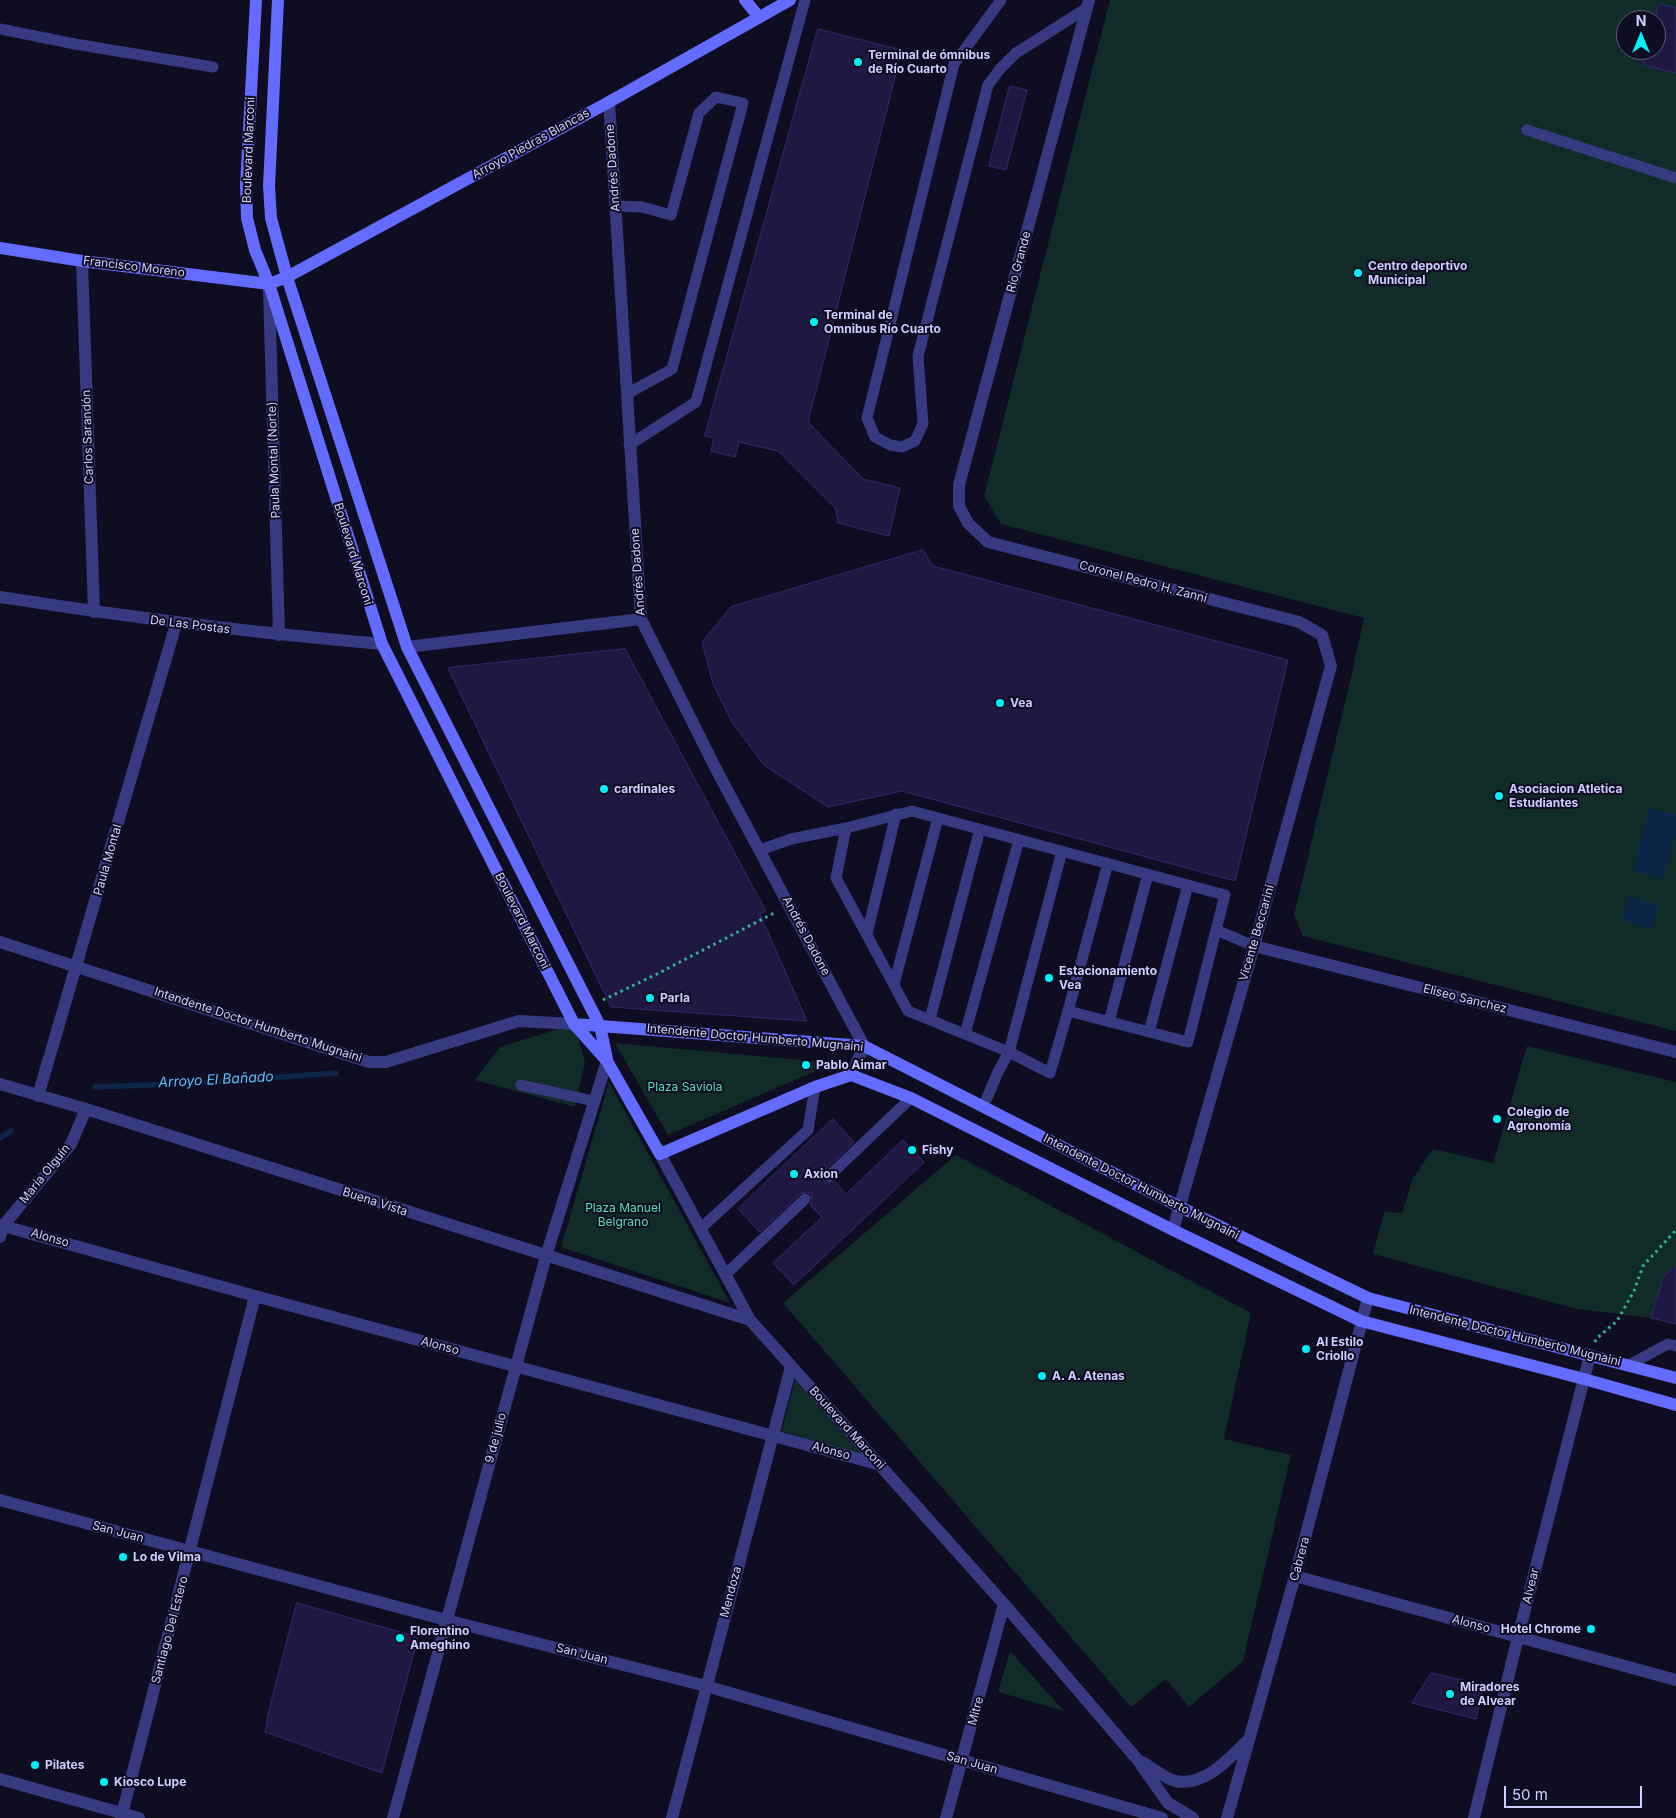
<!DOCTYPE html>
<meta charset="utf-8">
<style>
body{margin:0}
#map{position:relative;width:1676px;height:1818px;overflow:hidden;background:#0f0d21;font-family:Inter,sans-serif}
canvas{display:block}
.north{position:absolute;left:1616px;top:10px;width:50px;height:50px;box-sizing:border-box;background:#0f0d21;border:1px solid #5c5a7a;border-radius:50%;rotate:0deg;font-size:14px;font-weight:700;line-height:20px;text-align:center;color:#cfcdff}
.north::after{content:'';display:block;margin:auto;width:18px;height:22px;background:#00f1f8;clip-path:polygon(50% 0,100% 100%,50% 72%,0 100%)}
.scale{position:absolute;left:1504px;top:1786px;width:138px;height:22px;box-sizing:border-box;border:2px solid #cfcdff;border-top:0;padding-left:6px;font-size:15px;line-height:18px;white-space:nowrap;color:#cfcdff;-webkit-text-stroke:4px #0f0d21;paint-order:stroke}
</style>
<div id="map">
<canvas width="1676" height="1818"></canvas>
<div class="north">N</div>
<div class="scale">50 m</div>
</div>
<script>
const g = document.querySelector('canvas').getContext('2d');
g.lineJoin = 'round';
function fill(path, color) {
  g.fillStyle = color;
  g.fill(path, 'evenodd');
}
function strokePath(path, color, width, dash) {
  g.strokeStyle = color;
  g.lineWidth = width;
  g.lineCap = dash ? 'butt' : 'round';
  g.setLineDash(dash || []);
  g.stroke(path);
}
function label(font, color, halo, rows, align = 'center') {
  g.font = font + ' Inter,sans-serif';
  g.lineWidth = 4;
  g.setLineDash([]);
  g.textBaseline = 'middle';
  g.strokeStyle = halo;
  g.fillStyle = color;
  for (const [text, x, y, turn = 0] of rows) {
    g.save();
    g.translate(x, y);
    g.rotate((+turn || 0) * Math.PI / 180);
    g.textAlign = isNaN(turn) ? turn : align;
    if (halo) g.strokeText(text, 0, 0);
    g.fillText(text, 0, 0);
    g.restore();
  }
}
const green = new Path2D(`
 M1110,0H1676V1031L1303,936L1294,915L1351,677L1364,618L1001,524L984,496ZM1626,20H1656V50H1626Z
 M574,1024L585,1062L575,1107L475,1080L500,1047Z
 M615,1043L834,1063L668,1135Z
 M1527,1046L1676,1082V1265L1663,1278L1651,1318L1577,1309L1373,1254L1384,1212L1402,1213L1413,1178L1433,1149L1493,1163Z
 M609,1082L730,1303L561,1247Z
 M956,1155L1251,1313L1224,1439L1291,1455L1243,1661L1189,1707L1166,1679L1131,1707L783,1303Z
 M795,1380L863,1456L782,1431Z
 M1010,1651L1064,1711L998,1692Z`);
const water = new Path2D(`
 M1649,808L1676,815V832L1664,879L1633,871Z
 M1628,896L1659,905L1652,929L1622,920Z`);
const stream = new Path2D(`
 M95,1087L201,1083L336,1073
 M0,1138L11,1131`);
const building = new Path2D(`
 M1659,4L1676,8V73L1643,65L1647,50H1656V14Z
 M818,29L902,50L808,422L863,479L900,488L889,536L838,523L836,509L778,451L739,442L735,457L711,451L714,438L705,436Z
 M1010,86L1027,90L1006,170L989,166Z
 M923,550L933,566L1288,660L1235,881L902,791L828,807L764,765L732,722L713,684L702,642L731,607Z
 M625,649L766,911L760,914L807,1021L611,1007L448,668Z
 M833,1119L854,1142L824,1171L822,1177L826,1183L834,1181L846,1194L903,1140L924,1162L794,1285L773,1263L822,1217L810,1205L812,1201L811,1194L807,1192L800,1194L760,1232L738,1209Z
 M1676,1265V1324L1651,1318L1663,1278Z
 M297,1603L418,1637L382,1773L265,1732L269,1710Z
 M1432,1673L1484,1685L1476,1719L1412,1703Z`);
const path = new Path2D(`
 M603,1000L657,974L776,912
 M1595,1342L1596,1339L1617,1321L1634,1291L1643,1266L1676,1230`);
const service = new Path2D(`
 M1001,0L954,64L867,418L875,437L890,445L902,447L915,441L923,424L918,356L988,85L1000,69L1016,53L1087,8
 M0,29L75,44L213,67
 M1527,130L1676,178
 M616,206L642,207L671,215L699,113L716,97L743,103L672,369L627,394
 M629,445L696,402L805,0
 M846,828L836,878L908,1011L1009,1052L1050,1073L1068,1011L1188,1042L1216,930
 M760,850L791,839L846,828L912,811L1225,895L1216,930L1254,946
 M867,934L896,814
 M894,984L938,818
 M1068,1011L1108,863
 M930,1019L980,829
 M1109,1022L1148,874
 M1149,1032L1188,885
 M965,1034L1019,840
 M521,1085L594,1101
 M983,1107L998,1072L1009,1052L1062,851
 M829,1176L911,1098
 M701,1228L808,1130L815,1087
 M726,1274L805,1199
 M1629,1365L1668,1344L1676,1346`);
const minor = new Path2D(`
 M1089,0L959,485V506L968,523L988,542L1299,622L1322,635L1331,666L1254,946L1173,1230
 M609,102L641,619L717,771L864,1046L851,1075
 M82,261L94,612
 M269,289L279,635
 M0,597C127,617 254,633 382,644
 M407,647L641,619
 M0,942L369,1062H386L519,1021L574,1024
 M1254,946L1676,1052
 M0,1084L86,1109L750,1320
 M38,1096L176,624
 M660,1154L750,1320L1004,1604L1137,1759L1168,1803L1193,1818
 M0,1225L255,1296L881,1465
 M0,1237L3,1226L71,1144L86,1109
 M0,1500L446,1620L706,1686L1162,1818
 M1295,1576L1676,1680
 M1142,1762C1151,1767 1166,1779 1175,1781C1206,1787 1230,1757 1249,1739
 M0,1779L139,1818
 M121,1818L255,1296
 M393,1818L546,1256L607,1061
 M672,1818L791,1367
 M946,1818L1004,1604
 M1227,1818L1295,1576L1368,1298
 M1474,1818L1518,1637L1590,1355`);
const secondary = new Path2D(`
 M256,0L246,185L247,218L255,250L269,284L382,644L574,1024L607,1061L660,1154L815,1087L851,1075L911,1098L1173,1230L1361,1321L1584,1379L1676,1405
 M278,0L269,186L271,218L287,277L407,647L600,1026L607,1059
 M745,0L759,17
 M0,248L82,261L269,284L287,277L609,102L790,0
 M574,1024L864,1046L1180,1207L1368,1298L1676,1378`);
const markers = [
 [858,62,5,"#00f1f8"],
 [1358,273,5,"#00f1f8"],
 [814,322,5,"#00f1f8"],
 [1000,703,5,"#00f1f8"],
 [604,789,5,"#00f1f8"],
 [1499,796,5,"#00f1f8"],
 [1049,978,5,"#00f1f8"],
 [650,998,5,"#00f1f8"],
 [806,1065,5,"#00f1f8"],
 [1497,1119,5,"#00f1f8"],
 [912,1150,5,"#00f1f8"],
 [794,1174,5,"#00f1f8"],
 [1306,1349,5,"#00f1f8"],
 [1042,1376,5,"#00f1f8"],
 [123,1557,5,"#00f1f8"],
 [1591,1629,5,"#00f1f8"],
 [400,1638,5,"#00f1f8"],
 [1450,1694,5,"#00f1f8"],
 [35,1765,5,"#00f1f8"],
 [104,1782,5,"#00f1f8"]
];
const poiNames = [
 ["Terminal de ómnibus",868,55],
 ["de Río Cuarto",868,69],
 ["Centro deportivo",1368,266],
 ["Municipal",1368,280],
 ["Terminal de",824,315],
 ["Omnibus Río Cuarto",824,329],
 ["Vea",1010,703],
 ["cardinales",614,789],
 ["Asociacion Atletica",1509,789],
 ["Estudiantes",1509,803],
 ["Estacionamiento",1059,971],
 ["Vea",1059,985],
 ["Parla",660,998],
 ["Pablo Aimar",816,1065],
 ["Colegio de",1507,1112],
 ["Agronomía",1507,1126],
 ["Fishy",922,1150],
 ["Axion",804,1174],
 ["Al Estilo",1316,1342],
 ["Criollo",1316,1356],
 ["A. A. Atenas",1052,1376],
 ["Lo de Vilma",133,1557],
 ["Hotel Chrome",1581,1629,"right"],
 ["Florentino",410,1631],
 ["Ameghino",410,1645],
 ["Miradores",1460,1687],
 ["de Alvear",1460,1701],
 ["Pilates",45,1765],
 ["Kiosco Lupe",114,1782]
];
const streetNames = [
 ["Arroyo Piedras Blancas",531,144,-29],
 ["Boulevard Marconi",249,150,-88],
 ["Andrés Dadone",613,168,-94],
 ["Río Grande",1019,262,-75],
 ["Francisco Moreno",134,267,7],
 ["Carlos Sarandón",88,437,-92],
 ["Paula Montal (Norte)",274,460,-92],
 ["Boulevard Marconi",353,554,73],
 ["Andrés Dadone",638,572,-94],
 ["Coronel Pedro H. Zanni",1143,582,15],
 ["De Las Postas",190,625,7],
 ["Paula Montal",108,860,-74],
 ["Boulevard Marconi",522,921,63],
 ["Vicente Beccarini",1257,933,-74],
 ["Andrés Dadone",806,936,62],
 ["Eliseo Sanchez",1465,999,14],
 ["Intendente Doctor Humberto Mugnaini",258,1025,18],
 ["Intendente Doctor Humberto Mugnaini",755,1038,5],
 ["María Olguín",45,1174,-51],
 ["Intendente Doctor Humberto Mugnaini",1141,1187,27],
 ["Buena Vista",375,1202,18],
 ["Alonso",50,1238,16],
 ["Intendente Doctor Humberto Mugnaini",1515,1336,14],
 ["Alonso",440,1346,15],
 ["Boulevard Marconi",847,1428,48],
 ["9 de julio",496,1438,-75],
 ["Alonso",831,1451,15],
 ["San Juan",118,1532,15],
 ["Cabrera",1300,1559,-75],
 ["Alvear",1531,1586,-76],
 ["Mendoza",731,1592,-75],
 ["Alonso",1471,1624,15],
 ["Santiago Del Estero",170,1630,-75],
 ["San Juan",582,1654,14],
 ["Mitre",976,1711,-75],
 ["San Juan",972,1763,16]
];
const parkNames = [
 ["Plaza Saviola",685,1087],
 ["Plaza Manuel",623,1208],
 ["Belgrano",623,1222]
];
const waterNames = [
 ["Arroyo El Bañado",216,1080,-3]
];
fill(green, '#102b28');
fill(water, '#0b2647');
strokePath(stream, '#0b2647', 5.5);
fill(building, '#1e1843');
strokePath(building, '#332a6f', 1);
strokePath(path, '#2bb5a2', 3, [2.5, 4]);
strokePath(service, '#373981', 11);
strokePath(minor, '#373981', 12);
strokePath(secondary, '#646bff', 12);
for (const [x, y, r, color] of markers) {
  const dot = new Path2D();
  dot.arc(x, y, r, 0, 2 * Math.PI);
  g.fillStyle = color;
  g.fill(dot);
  strokePath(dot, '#0f0d21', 2);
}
label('bold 12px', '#cfcdff', '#0f0d21', poiNames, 'left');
label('12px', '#cfcdff', '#0f0d21', streetNames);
label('12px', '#57e1b5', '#0f0d21', parkNames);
label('italic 14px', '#5bbfff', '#0f0d21', waterNames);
</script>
